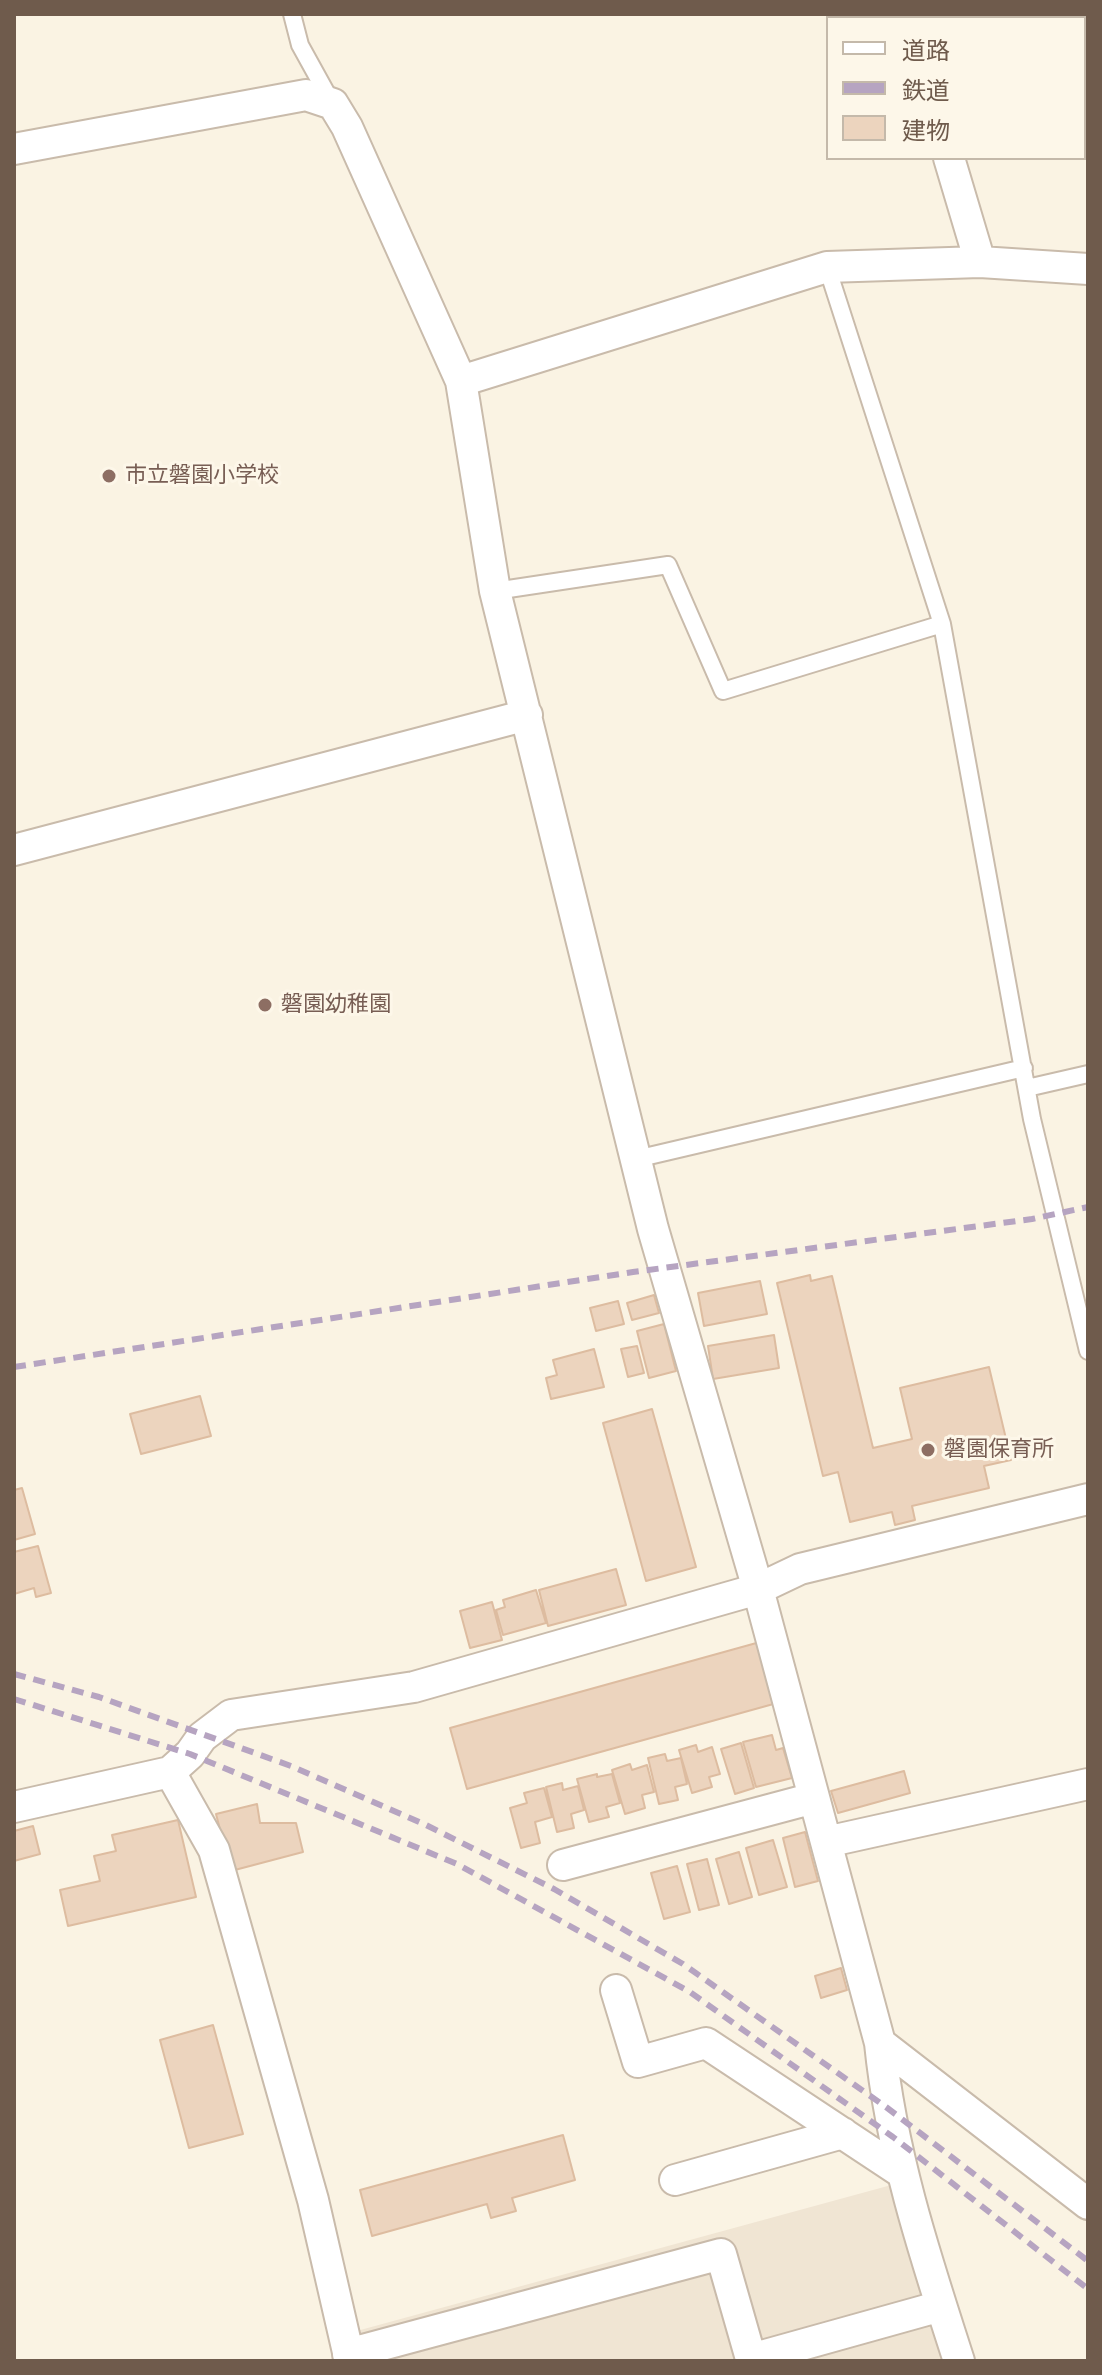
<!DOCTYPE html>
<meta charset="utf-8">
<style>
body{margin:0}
#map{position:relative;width:1102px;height:2375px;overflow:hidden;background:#faf3e3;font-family:"Work Sans","Noto Sans JP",sans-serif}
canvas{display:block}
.frame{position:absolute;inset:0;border:16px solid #6f5b4c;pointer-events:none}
.legend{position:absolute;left:826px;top:16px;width:260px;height:144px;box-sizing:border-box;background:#fdf7e9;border:2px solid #c4b9aa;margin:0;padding:10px 14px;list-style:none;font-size:24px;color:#6f5b4c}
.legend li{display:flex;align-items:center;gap:16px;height:40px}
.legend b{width:40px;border:2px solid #c4b9aa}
</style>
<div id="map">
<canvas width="1102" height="2375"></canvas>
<div class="frame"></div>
<ul class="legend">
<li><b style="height:10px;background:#fff"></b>道路</li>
<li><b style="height:10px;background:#b6a4c1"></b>鉄道</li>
<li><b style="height:22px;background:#ecd4be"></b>建物</li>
</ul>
</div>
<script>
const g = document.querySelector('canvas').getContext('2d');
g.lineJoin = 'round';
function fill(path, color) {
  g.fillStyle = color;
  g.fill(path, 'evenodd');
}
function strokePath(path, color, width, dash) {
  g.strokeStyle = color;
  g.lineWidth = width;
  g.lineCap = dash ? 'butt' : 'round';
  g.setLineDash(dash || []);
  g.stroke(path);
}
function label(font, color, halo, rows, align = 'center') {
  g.font = font + ' "Work Sans","Noto Sans JP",sans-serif';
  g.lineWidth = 6;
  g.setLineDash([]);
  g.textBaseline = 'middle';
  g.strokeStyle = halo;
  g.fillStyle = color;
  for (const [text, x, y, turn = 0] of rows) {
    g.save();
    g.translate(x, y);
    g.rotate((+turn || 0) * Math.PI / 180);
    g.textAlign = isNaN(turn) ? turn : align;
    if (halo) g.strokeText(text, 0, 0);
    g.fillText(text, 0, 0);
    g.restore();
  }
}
const residential = new Path2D(`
 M895,2184L947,2361H360L353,2332Z`);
const building = new Path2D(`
 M810,1275L811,1281L832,1276L873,1448L912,1439L900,1388L989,1367L1011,1460L984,1466L989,1488L912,1506L915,1520L895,1525L892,1512L850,1522L838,1472L823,1476L777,1283Z
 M760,1281L767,1314L704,1326L698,1293Z
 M654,1295L659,1313L632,1320L627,1303Z
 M618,1301L624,1324L596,1331L590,1308Z
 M664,1324L676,1371L649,1378L637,1331Z
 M774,1335L779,1368L713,1379L708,1346Z
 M637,1346L644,1373L628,1377L621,1349Z
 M594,1349L604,1387L551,1399L546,1378L557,1375L553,1360Z
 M200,1396L211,1436L141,1454L130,1414Z
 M652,1409L696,1567L646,1581L603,1423Z
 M22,1488L35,1534L14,1540V1490Z
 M38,1546L51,1593L36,1597L34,1588L14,1594V1552Z
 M616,1569L626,1605L548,1626L539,1590Z
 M536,1590L546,1623L503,1635L496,1610L505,1607L503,1600Z
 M492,1602L502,1640L470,1648L460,1611Z
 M760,1642L777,1703L467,1789L450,1728Z
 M772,1735L776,1750L783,1748L792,1778L756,1787L743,1742Z
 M741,1743L754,1788L735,1794L721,1749Z
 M696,1745L698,1752L712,1747L720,1774L709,1777L712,1787L692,1793L679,1750Z
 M665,1754L667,1761L681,1758L687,1784L675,1787L678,1800L659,1804L648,1758Z
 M630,1764L632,1770L647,1765L654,1792L642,1795L645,1808L625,1814L612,1770Z
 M904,1771L910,1793L838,1813L831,1791Z
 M597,1774V1777L612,1774L620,1803L606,1807L609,1817L589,1822L577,1779Z
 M562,1783L563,1790L578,1786L584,1810L571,1814L574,1828L557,1832L546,1787Z
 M544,1788L552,1817L535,1822L540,1843L521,1848L510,1808L527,1803L524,1793Z
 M257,1804L260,1823H296L303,1852L231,1871L216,1814Z
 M178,1820L196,1897L68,1926L60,1890L100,1881L94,1856L116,1851L112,1835Z
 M33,1826L40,1854L14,1861V1831Z
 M805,1832L818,1881L795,1887L783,1838Z
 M773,1840L787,1887L759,1895L746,1848Z
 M739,1852L752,1897L729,1904L716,1859Z
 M707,1859L719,1905L699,1910L687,1864Z
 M677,1866L690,1912L664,1919L651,1873Z
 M841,1968L847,1990L821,1998L815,1976Z
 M213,2025L243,2134L189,2148L160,2040Z
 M563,2135L575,2180L512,2198L516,2211L491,2218L487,2204L372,2236L360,2190Z`);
const service = new Path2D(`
 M292,14L300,45L332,103
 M827,267L942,624L1032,1119L1088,1351
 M495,591L668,565L723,691L942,624
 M1027,1088L1088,1074
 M636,1159L1024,1068`);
const minor = new Path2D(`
 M911,14L912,18
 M14,149L306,95L333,104L347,127L461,381L495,591L653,1229L758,1589L880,2043C891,2153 925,2256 959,2361
 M949,158L980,262
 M461,381L827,267L980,262L1088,269
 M14,850L527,715
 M170,1772L190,1754L202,1737L231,1715L414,1687L758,1589L800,1569L1088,1499
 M14,1807L170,1772L214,1850L313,2200L350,2361
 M826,1842L1088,1784
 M563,1865L814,1798
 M616,1990L638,2062L706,2043L901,2172
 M880,2043L1088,2204
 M675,2180L843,2133
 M348,2354L721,2254L751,2359L941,2306`);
const rail = new Path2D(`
 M14,1367L633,1272L1032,1219L1088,1207
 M14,1674L99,1697L291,1766L426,1825L554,1889L683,1964L886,2107L1088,2261
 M14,1699L190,1754L457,1864L690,1992L893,2137L1088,2289`);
const markers = [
 [109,476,8,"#8d6e63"],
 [265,1005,8,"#8d6e63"],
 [928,1450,8,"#8d6e63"]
];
const educationNames = [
 ["市立磐園小学校",125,476],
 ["磐園幼稚園",281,1005],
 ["磐園保育所",944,1450]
];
fill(residential, '#f0e5d3');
fill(building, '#ecd4be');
strokePath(building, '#ddbca0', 2);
strokePath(service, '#c9bbab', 20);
strokePath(minor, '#c9bbab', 34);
strokePath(service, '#fff', 16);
strokePath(minor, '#fff', 30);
strokePath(rail, '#b6a4c1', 6, [12, 8]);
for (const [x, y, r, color] of markers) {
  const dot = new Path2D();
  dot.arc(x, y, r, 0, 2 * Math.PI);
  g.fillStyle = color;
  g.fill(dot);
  strokePath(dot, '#fdf7e9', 3);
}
label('22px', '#785e54', '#fdf7e9', educationNames, 'left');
</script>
